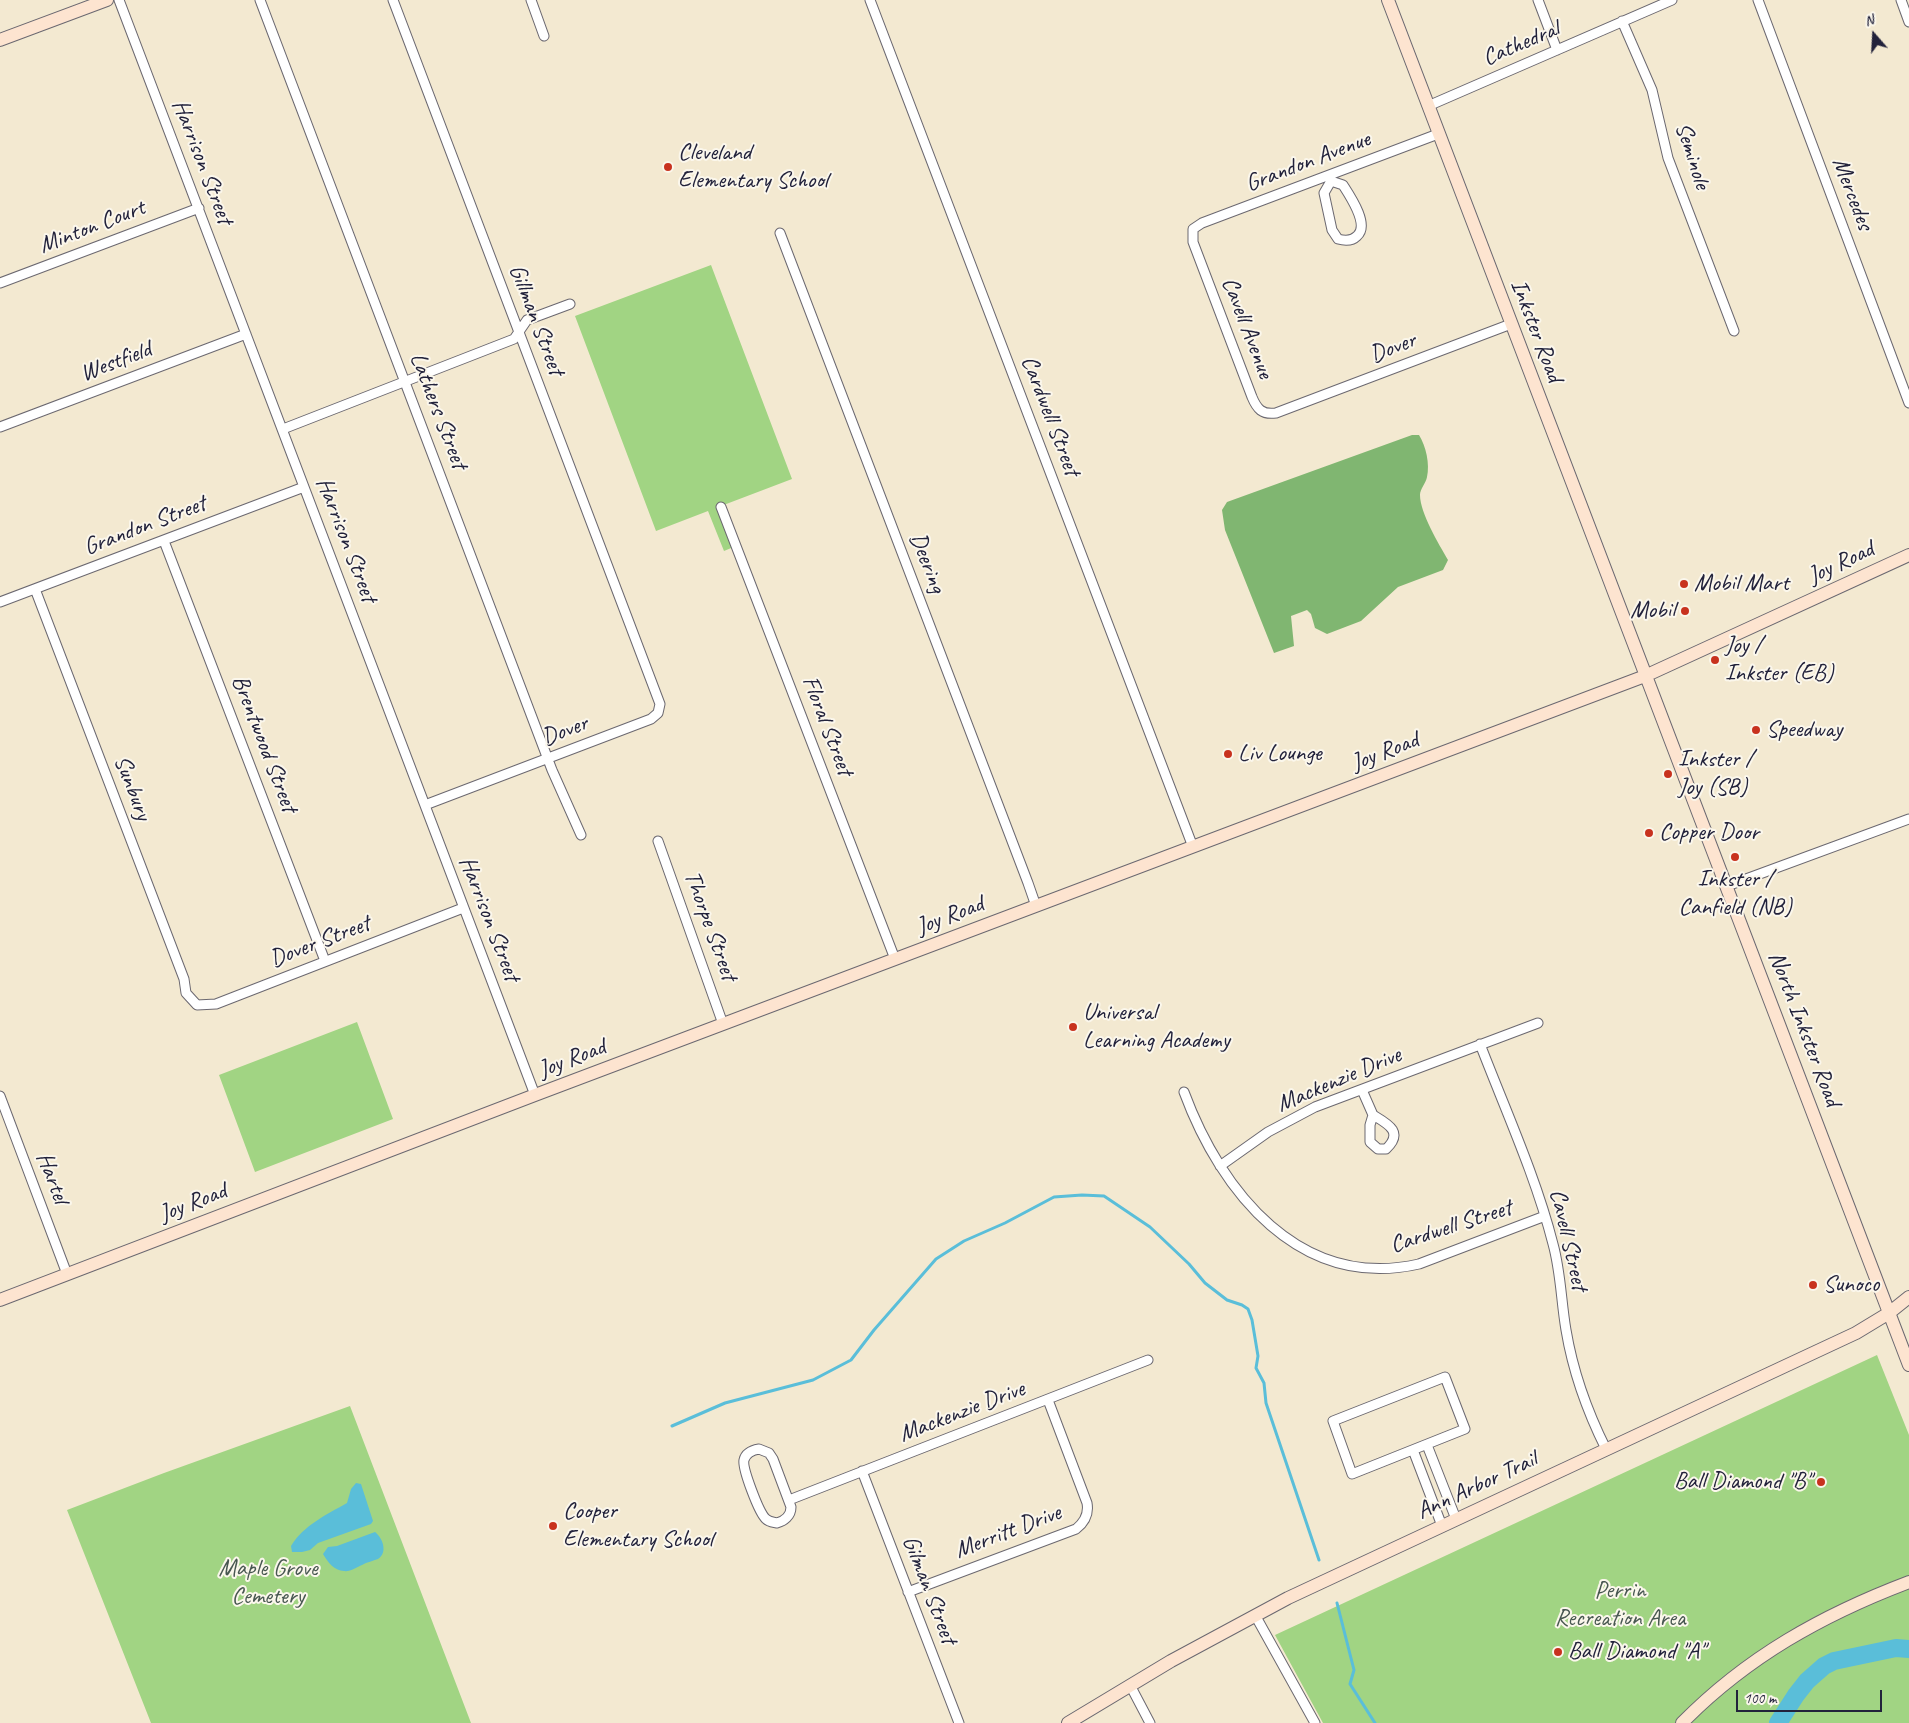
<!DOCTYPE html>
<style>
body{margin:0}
#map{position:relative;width:1909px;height:1723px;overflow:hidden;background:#f3e9d1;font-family:Caveat,sans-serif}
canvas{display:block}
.north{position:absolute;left:1849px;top:10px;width:50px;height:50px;-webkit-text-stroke:4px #fbf7ec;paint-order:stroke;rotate:341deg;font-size:14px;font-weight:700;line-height:20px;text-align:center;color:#22223b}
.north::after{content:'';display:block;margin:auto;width:18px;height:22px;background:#22223b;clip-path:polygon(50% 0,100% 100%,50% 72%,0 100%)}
.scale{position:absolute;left:1736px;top:1690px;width:146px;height:22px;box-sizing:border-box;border:2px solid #22223b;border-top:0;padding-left:6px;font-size:15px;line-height:18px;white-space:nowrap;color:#22223b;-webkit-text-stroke:4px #fbf7ec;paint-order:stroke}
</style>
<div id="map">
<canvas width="1909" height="1723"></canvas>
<div class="north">N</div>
<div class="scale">100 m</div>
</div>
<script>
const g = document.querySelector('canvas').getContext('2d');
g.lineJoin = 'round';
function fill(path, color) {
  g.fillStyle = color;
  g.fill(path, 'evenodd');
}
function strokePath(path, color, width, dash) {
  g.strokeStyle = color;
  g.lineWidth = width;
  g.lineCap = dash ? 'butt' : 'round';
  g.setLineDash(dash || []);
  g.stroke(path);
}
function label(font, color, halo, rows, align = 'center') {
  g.font = font + ' Caveat,sans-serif';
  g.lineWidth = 4;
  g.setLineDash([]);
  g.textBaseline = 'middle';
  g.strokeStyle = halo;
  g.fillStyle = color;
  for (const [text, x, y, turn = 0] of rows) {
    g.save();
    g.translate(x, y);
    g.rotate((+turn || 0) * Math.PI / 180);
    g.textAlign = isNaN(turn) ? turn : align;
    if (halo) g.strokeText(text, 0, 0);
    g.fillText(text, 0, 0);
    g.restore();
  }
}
const green = new Path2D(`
 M711,265L792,479L721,506L736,546L724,551L708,511L656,531L575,316Z
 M357,1022L393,1119L255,1172L219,1075Z
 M1877,1355L1909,1435V1723H1323L1275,1635Z
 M350,1406L471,1723H151L67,1510L164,1473Z`);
const forest = new Path2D(`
 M1412,435H1419C1426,446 1430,464 1427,477C1426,483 1420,489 1420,495C1420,513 1439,544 1448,560L1443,570L1398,587L1361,621L1327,634L1315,628L1311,614L1307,610L1291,616L1294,646L1274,653L1225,530L1222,510L1227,502Z`);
const water = new Path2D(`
 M356,1483L361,1484L373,1521L371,1524L318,1543L310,1550L302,1552H292L291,1546C304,1525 326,1515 347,1503L351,1489Z
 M375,1532C383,1538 388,1553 378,1559C373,1561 367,1562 362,1565C357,1567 350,1572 344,1571C334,1571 327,1561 323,1554L328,1547L337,1546Z`);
const stream = new Path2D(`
 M672,1426L725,1403L813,1380L851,1360L874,1330L936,1259L964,1241L1005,1223L1054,1197L1082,1195L1104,1196L1150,1227L1189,1264L1205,1283L1227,1300L1242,1305L1248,1309L1252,1320L1258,1356L1256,1368L1264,1383L1266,1403L1319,1560
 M1337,1603L1354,1670L1350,1684L1375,1723`);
const river = new Path2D(`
 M1778,1723L1796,1695L1807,1681L1824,1666L1834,1661L1896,1648L1909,1649`);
const street = new Path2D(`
 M119,0L535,1095
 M260,0L552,770L581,835
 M393,0L660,704L658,713L651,719L425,805
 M531,0L544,36
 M870,0L1193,847
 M1538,0L1557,50
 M1758,0L1909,403
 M1901,0L1909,22
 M1622,21L1652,90L1668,158L1734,331
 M1428,106L1672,0
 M1438,134L1202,223L1193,229V242L1252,397C1257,409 1262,415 1276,413L1511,324
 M1329,176L1331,181L1343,185C1350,196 1370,225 1357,236C1352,241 1345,241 1338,239L1332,230L1324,193L1331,181
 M780,233L1028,883L1036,906
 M0,283L199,208
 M0,427L246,334
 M283,429L514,339L527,320L570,304
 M721,507L895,959
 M164,541L325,961
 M35,589L184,979L186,993L197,1005L216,1004L463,908
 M0,602L304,487
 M658,841L723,1024
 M1727,886L1909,819
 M1480,1044C1505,1109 1536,1177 1553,1244C1561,1273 1561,1301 1566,1330C1573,1372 1587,1411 1606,1449
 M1362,1090L1373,1115L1370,1125V1142L1378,1149H1386C1404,1132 1388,1124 1373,1115
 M1184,1092C1221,1192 1300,1291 1419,1264L1545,1216
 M0,1096L67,1274
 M1220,1166L1268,1132L1315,1107L1538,1023
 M1445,1377L1465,1429L1352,1474L1333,1421Z
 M1427,1445L1456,1519
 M759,1449L769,1453L773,1459L791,1507C791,1516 784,1521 777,1523C772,1522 769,1522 766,1519C759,1513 742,1468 744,1460C746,1452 753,1450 759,1449Z
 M1413,1450L1442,1526
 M862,1471L959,1723
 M789,1500L1148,1360
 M908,1592L1076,1529C1085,1522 1089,1514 1087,1503L1048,1400
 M1255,1615L1315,1723
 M1130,1685L1150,1723`);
const secondary = new Path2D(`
 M1388,0L1909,1365
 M0,40L107,0
 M0,1300L535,1095L1645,676L1909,555
 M1068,1723L1171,1661L1288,1598L1856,1333L1889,1313L1909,1297
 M1682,1723C1747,1657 1822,1615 1909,1582`);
const markers = [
 [668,167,5,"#c8321e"],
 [1684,584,5,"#c8321e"],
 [1685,611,5,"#c8321e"],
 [1715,660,5,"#c8321e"],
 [1756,730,5,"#c8321e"],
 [1228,754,5,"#c8321e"],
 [1668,774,5,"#c8321e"],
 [1649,833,5,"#c8321e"],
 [1735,857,5,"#c8321e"],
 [1073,1027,5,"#c8321e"],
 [1813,1285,5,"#c8321e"],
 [1821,1482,5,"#c8321e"],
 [553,1526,5,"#c8321e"],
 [1558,1652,5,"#c8321e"]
];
const streetNames = [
 ["Cathedral",1521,44,-23],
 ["Seminole",1692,156,72],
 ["Harrison Street",202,162,69],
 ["Grandon Avenue",1308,162,-21],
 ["Mercedes",1852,194,69],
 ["Minton Court",92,227,-21],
 ["Gillman Street",536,320,69],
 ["Cavell Avenue",1247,328,69],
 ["Inkster Road",1536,331,69],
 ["Dover",1393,348,-21],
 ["Westfield",116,362,-21],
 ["Lathers Street",438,411,69],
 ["Cardwell Street",1050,416,69],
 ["Grandon Street",145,526,-21],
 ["Harrison Street",346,540,69],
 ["Deering",927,563,69],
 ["Joy Road",1841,563,-25],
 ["Floral Street",827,726,69],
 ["Dover",565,731,-21],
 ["Brentwood Street",264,744,69],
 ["Joy Road",1385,752,-21],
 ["Sunbury",132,788,69],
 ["Joy Road",950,916,-21],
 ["Harrison Street",489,919,69],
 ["Thorpe Street",710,926,70],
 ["Dover Street",320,942,-21],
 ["North Inkster Road",1804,1029,69],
 ["Joy Road",572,1059,-21],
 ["Mackenzie Drive",1339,1080,-23],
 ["Hartel",52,1178,69],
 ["Joy Road",193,1203,-21],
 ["Cardwell Street",1451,1227,-18],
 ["Cavell Street",1568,1240,77],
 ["Mackenzie Drive",962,1412,-21],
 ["Ann Arbor Trail",1477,1486,-25],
 ["Merritt Drive",1008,1532,-21],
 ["Gilman Street",929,1590,69]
];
const poiNames = [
 ["Cleveland",678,153],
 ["Elementary School",678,181],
 ["Mobil Mart",1694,584],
 ["Mobil",1675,611,"right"],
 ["Joy /",1725,646],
 ["Inkster (EB)",1725,674],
 ["Speedway",1766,730],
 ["Liv Lounge",1238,754],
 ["Inkster /",1678,760],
 ["Joy (SB)",1678,788],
 ["Copper Door",1659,833],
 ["Inkster /",1735,880,"center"],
 ["Canfield (NB)",1735,908,"center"],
 ["Universal",1083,1013],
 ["Learning Academy",1083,1041],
 ["Sunoco",1823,1285],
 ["Ball Diamond \"B\"",1811,1482,"right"],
 ["Cooper",563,1512],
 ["Elementary School",563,1540],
 ["Ball Diamond \"A\"",1568,1652]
];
const parkNames = [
 ["Maple Grove",268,1569],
 ["Cemetery",268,1597],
 ["Perrin",1620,1591],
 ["Recreation Area",1620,1619]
];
fill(green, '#a1d483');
fill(forest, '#80b671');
fill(water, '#5abed9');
strokePath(stream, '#5abed9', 3);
strokePath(river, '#5abed9', 18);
strokePath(street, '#6b6870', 11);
strokePath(secondary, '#6b6870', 14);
strokePath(street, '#fff', 9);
strokePath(secondary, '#fde4d0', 12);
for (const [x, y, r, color] of markers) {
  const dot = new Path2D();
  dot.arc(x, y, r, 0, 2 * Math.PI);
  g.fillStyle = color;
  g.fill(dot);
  strokePath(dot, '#fbf7ec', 2);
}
label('24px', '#22223b', '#fbf7ec', streetNames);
label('24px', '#22223b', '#fbf7ec', poiNames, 'left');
label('24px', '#485751', '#fbf7ec', parkNames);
</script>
